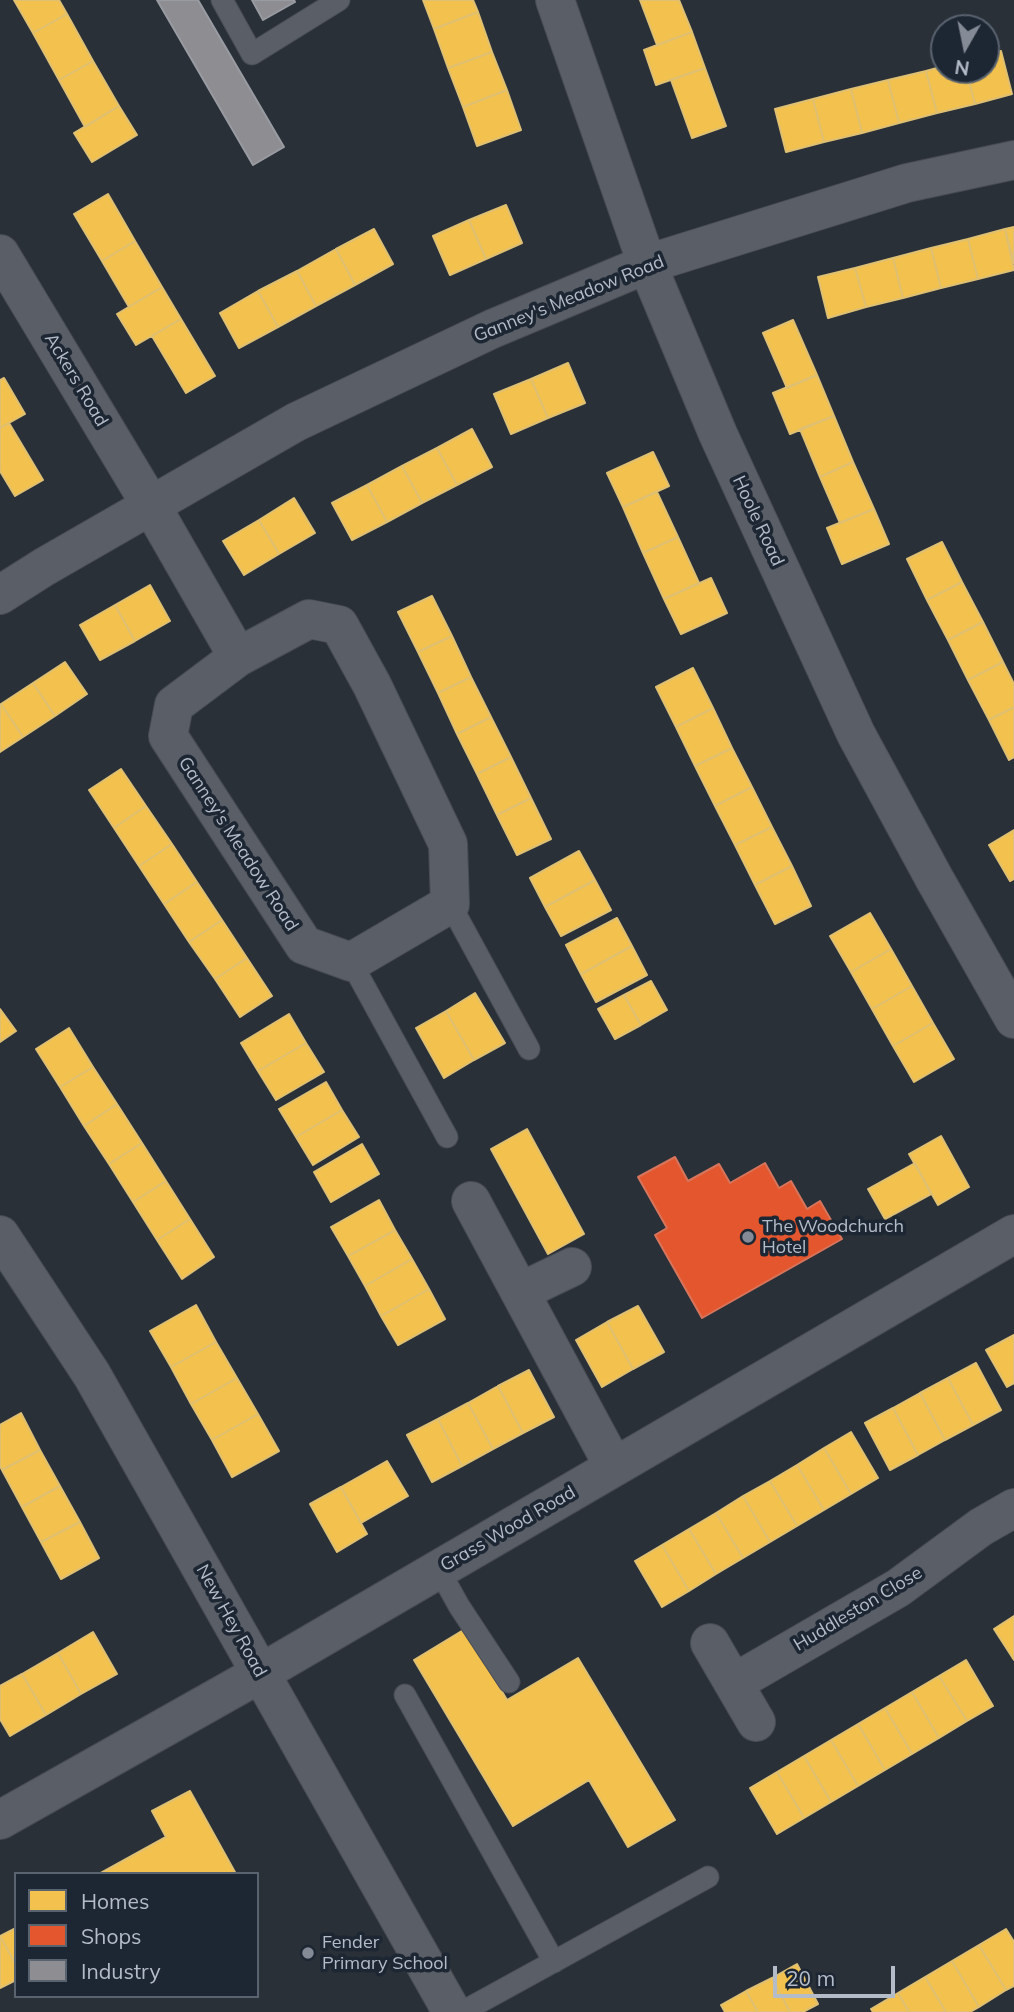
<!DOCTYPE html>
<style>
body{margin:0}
#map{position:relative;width:1014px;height:2012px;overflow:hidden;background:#2a3038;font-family:Mulish,sans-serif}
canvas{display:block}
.legend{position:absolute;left:14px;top:1872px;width:245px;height:126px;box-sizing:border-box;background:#1d2633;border:2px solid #59626f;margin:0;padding:9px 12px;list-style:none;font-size:21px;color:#b4bcc9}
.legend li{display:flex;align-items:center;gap:14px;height:35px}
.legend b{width:35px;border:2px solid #59626f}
.north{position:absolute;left:930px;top:14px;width:70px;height:70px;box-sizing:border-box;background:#1d2633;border:2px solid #59626f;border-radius:50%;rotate:189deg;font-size:19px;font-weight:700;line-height:28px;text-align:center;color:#b4bcc9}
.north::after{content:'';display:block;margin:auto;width:24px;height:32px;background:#848b96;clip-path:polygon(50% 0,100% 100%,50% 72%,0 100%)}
.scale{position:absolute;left:773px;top:1966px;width:122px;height:32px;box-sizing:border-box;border:4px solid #b4bcc9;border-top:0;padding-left:9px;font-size:21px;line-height:24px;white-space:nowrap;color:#b4bcc9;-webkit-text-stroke:5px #1d2633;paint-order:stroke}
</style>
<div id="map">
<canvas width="1014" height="2012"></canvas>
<ul class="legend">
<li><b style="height:19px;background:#f2c14e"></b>Homes</li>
<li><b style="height:19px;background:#e4572e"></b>Shops</li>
<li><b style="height:19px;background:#8d8d92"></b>Industry</li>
</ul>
<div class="north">N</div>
<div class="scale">20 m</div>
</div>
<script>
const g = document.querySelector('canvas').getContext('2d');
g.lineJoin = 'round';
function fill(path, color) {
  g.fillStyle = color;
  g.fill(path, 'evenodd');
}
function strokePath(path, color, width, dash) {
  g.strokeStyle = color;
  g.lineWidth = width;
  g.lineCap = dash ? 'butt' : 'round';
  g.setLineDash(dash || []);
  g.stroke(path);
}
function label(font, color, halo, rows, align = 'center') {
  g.font = font + ' Mulish,sans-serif';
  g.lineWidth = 7;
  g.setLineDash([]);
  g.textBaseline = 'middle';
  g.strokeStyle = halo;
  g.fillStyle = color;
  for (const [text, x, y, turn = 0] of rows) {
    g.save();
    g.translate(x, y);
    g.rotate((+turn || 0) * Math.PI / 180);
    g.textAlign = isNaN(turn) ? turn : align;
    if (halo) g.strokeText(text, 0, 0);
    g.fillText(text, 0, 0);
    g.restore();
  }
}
const homes = new Path2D(`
 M14,0H59L67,14L33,33Z
 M423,0H473L478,12L434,29Z
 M640,0H679L692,32L657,45Z
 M478,12L492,52L448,68L434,29Z
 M67,14L93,61L59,80L33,33Z
 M692,32L705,68L656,85L644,50Z
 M1001,51L1012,94L975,104L966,70H986V55Z
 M492,52L507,90L463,107L448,68Z
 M93,61L119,106L85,127L59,80Z
 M944,66V70H966L975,104L937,113L926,71Z
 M705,68L726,126L692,138L671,80Z
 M926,71L937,113L899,123L888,80Z
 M888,80L899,123L862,133L851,89Z
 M851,89L862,133L824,142L813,99Z
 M507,90L521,130L477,146L463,107Z
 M813,99L824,142L786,152L775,109Z
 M119,106L137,135L92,162L74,133Z
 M108,194L135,241L102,261L74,214Z
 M506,205L522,243L486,259L469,220Z
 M469,220L486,259L450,275L433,236Z
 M1014,227V263L1005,229Z
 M374,229L393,264L355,285L336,249Z
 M1005,229L1014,270L978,279L968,239Z
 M968,239L978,279L941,288L931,248Z
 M135,241L162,287L129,307L102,261Z
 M931,248L941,288L903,298L893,258Z
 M336,249L355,285L316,306L297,271Z
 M893,258L903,298L866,307L855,268Z
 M855,268L866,307L828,318L818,277Z
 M297,271L316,306L278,327L258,291Z
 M162,287L181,319L136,345L117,314Z
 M258,291L278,327L239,348L220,313Z
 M181,319L215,376L186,393L152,336Z
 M793,320L817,375L787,388L763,333Z
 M568,363L585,403L548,418L531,379Z
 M817,375L834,416L790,434L773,393Z
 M4,378L25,414L0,428V380Z
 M531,379L548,418L511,434L494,394Z
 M834,416L853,462L820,477L800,429Z
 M9,423L43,480L15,496L0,471V428Z
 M472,429L492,467L457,485L437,448Z
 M437,448L457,485L422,503L402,466Z
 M653,452L669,486L623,507L607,473Z
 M853,462L874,509L840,523L820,477Z
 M402,466L422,503L387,522L367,485Z
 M367,485L387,522L352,540L332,503Z
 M657,492L678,537L643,553L623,507Z
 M294,498L315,533L279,554L259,520Z
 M874,509L889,544L842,564L827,528Z
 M259,520L279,554L244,575L223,541Z
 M678,537L699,583L664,599L643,553Z
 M942,542L962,582L927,600L907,559Z
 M711,578L727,613L681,634L664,599Z
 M962,582L983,622L948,640L927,600Z
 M150,585L170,621L135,641L115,605Z
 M432,596L452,636L418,652L398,612Z
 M115,605L135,641L100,660L80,625Z
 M983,622L1003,662L968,680L948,640Z
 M452,636L471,677L438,693L418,652Z
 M65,662L87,694L55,716L33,683Z
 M1003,662L1014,684V707L989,720L968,680Z
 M693,668L713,708L676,727L656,687Z
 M471,677L491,717L457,734L438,693Z
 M33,683L55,716L23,737L1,704Z
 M1,704L23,737L0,752V705Z
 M1014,707V757L1009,760L989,720Z
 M713,708L732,748L695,766L676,727Z
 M491,717L511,757L477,774L457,734Z
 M732,748L752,787L715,806L695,766Z
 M511,757L531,798L497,815L477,774Z
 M121,769L146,806L114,828L89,790Z
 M752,787L772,827L735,845L715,806Z
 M531,798L551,839L517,855L497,815Z
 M146,806L172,844L139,866L114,828Z
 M772,827L792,866L755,885L735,845Z
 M1014,830V879L1010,881L989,845Z
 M172,844L197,882L164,904L139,866Z
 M579,851L595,880L545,907L530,878Z
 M792,866L811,906L775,924L755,885Z
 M595,880L611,910L561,936L545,907Z
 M197,882L222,920L189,942L164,904Z
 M870,913L891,949L851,972L830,936Z
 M617,918L632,946L581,974L566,945Z
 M222,920L247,958L215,979L189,942Z
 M632,946L647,975L596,1002L581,974Z
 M891,949L912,986L872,1009L851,972Z
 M247,958L272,996L240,1017L215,979Z
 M651,981L667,1010L641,1025L624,995Z
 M912,986L933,1023L893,1046L872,1009Z
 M475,993L505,1043L474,1060L446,1011Z
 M624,995L641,1025L615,1039L598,1009Z
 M0,1009L16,1031L0,1042Z
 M446,1011L474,1060L444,1078L416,1028Z
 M289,1014L306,1043L258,1071L241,1043Z
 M933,1023L954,1059L914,1082L893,1046Z
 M69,1028L93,1067L60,1087L36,1049Z
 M306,1043L324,1072L276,1100L258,1071Z
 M93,1067L117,1104L84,1126L60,1087Z
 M326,1082L342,1110L296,1137L279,1109Z
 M117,1104L142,1143L109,1164L84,1126Z
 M342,1110L359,1137L313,1165L296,1137Z
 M527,1129L584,1234L548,1254L491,1149Z
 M941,1136L969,1187L938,1205L909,1154Z
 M142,1143L166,1181L133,1202L109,1164Z
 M362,1144L379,1174L331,1202L314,1172Z
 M915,1163L931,1194L885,1219L868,1189Z
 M166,1181L190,1219L157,1240L133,1202Z
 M379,1200L395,1230L348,1256L331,1227Z
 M190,1219L214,1257L182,1279L157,1240Z
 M395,1230L412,1259L365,1286L348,1256Z
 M412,1259L429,1289L381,1316L365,1286Z
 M429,1289L445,1319L398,1345L381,1316Z
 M196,1305L216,1342L171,1367L150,1331Z
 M638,1306L664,1352L633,1369L607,1322Z
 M607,1322L633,1369L602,1387L576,1340Z
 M1014,1335V1383L1007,1387L986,1350Z
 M216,1342L237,1378L191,1404L171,1367Z
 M976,1363L1001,1410L973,1425L948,1378Z
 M529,1370L554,1417L523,1433L498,1386Z
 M237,1378L258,1414L212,1440L191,1404Z
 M948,1378L973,1425L945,1440L920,1393Z
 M498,1386L523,1433L493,1449L468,1403Z
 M920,1393L945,1440L918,1455L893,1408Z
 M468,1403L493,1449L462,1466L438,1419Z
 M893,1408L918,1455L890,1470L865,1423Z
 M21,1413L40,1450L2,1470L0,1466V1425Z
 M258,1414L279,1451L232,1477L212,1440Z
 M438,1419L462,1466L432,1482L407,1435Z
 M851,1432L878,1478L851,1494L824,1448Z
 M824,1448L851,1494L824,1510L797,1465Z
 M40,1450L60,1486L22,1507L2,1470Z
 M387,1461L408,1496L361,1523L341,1487Z
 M797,1465L824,1510L797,1526L770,1481Z
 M770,1481L797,1526L770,1542L743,1496Z
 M60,1486L80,1522L41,1542L22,1507Z
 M341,1487L367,1534L337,1552L310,1504Z
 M743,1496L770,1542L743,1558L716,1513Z
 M716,1513L743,1558L716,1574L689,1529Z
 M80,1522L99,1558L61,1579L41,1542Z
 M689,1529L716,1574L689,1591L662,1545Z
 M662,1545L689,1591L662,1607L635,1561Z
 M1014,1616V1660L994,1629Z
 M465,1629L507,1700L578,1658L675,1820L628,1847L589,1780L513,1826L414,1660Z
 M93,1632L117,1674L81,1694L58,1653Z
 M58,1653L81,1694L46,1715L22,1674Z
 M966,1660L993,1706L967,1721L939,1676Z
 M22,1674L46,1715L10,1736L0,1719V1686Z
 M939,1676L967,1721L939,1738L912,1692Z
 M912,1692L939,1738L912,1754L885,1708Z
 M885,1708L912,1754L885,1770L858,1724Z
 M858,1724L885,1770L858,1786L831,1740Z
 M831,1740L858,1786L831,1802L804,1756Z
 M804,1756L831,1802L804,1818L777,1772Z
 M777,1772L804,1818L777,1834L750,1788Z
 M190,1791L236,1874H99L166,1837L152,1811Z
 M16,1928V1965L0,1936Z
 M1006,1929L1014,1942V1986L1006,1990L979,1945Z
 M0,1936L16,1965V1980L0,1988Z
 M979,1945L1006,1990L979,2007L952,1961Z
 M952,1961L979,2007L970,2012H946L925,1977Z
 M797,1964L818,2004L803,2012H790L772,1978Z
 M925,1977L946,2012H909L898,1993Z
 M772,1978L790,2012H758L746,1991Z
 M746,1991L758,2012H725L721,2005Z
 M898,1993L909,2012H873L871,2009Z`);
const shops = new Path2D(`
 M675,1157L688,1181L719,1164L730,1183L765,1163L779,1188L791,1181L807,1209L820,1201L842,1239L702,1318L655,1235L667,1228L638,1177Z`);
const industry = new Path2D(`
 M157,0H198L284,147L253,165Z
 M252,0H294L295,2L263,20Z`);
const service = new Path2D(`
 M222,0L252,54L339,0
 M450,904L529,1049
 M351,962L447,1137
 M439,1570L459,1606L509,1682
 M405,1695L554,1962
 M462,2012L708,1877`);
const minor = new Path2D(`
 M555,0L647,264L718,434L856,734L934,878L1014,1019
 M0,254L152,507L238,657L309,619L339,625L372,685L448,844L450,904L351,962L304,945L168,736L174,705L238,657
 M0,595L44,567L296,422L492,329L647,264L907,183L1014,160
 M471,1201L614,1467
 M0,1235L92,1375L452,2012
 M520,1292L572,1267
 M710,1643L756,1722
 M734,1683L898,1588L981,1527L1014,1508
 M0,1820L261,1673L1014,1234`);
const markers = [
 [748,1237,7,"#848b96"],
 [308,1953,7,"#848b96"]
];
const streetNames = [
 ["Ganney's Meadow Road",569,299,-22],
 ["Ackers Road",76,380,59],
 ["Hoole Road",758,521,65],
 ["Ganney's Meadow Road",238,844,57],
 ["Grass Wood Road",508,1529,-30],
 ["Huddleston Close",858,1609,-31],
 ["New Hey Road",231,1621,61]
];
const poiNames = [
 ["The Woodchurch",762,1227],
 ["Hotel",762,1248],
 ["Fender",322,1943],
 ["Primary School",322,1964]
];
fill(homes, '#f2c14e');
strokePath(homes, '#dfc073', 2);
fill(shops, '#e4572e');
strokePath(shops, '#d6755c', 2);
fill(industry, '#8d8d92');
strokePath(industry, '#999ba2', 2);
strokePath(service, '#484c53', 23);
strokePath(minor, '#484c53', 40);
strokePath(service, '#5a5e66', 21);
strokePath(minor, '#5a5e66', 38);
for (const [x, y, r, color] of markers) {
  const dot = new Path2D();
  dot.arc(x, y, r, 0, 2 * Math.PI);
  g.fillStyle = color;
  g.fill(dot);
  strokePath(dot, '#1d2633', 2.5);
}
label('18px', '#b4bcc9', '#1d2633', streetNames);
label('18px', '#b4bcc9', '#1d2633', poiNames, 'left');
</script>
